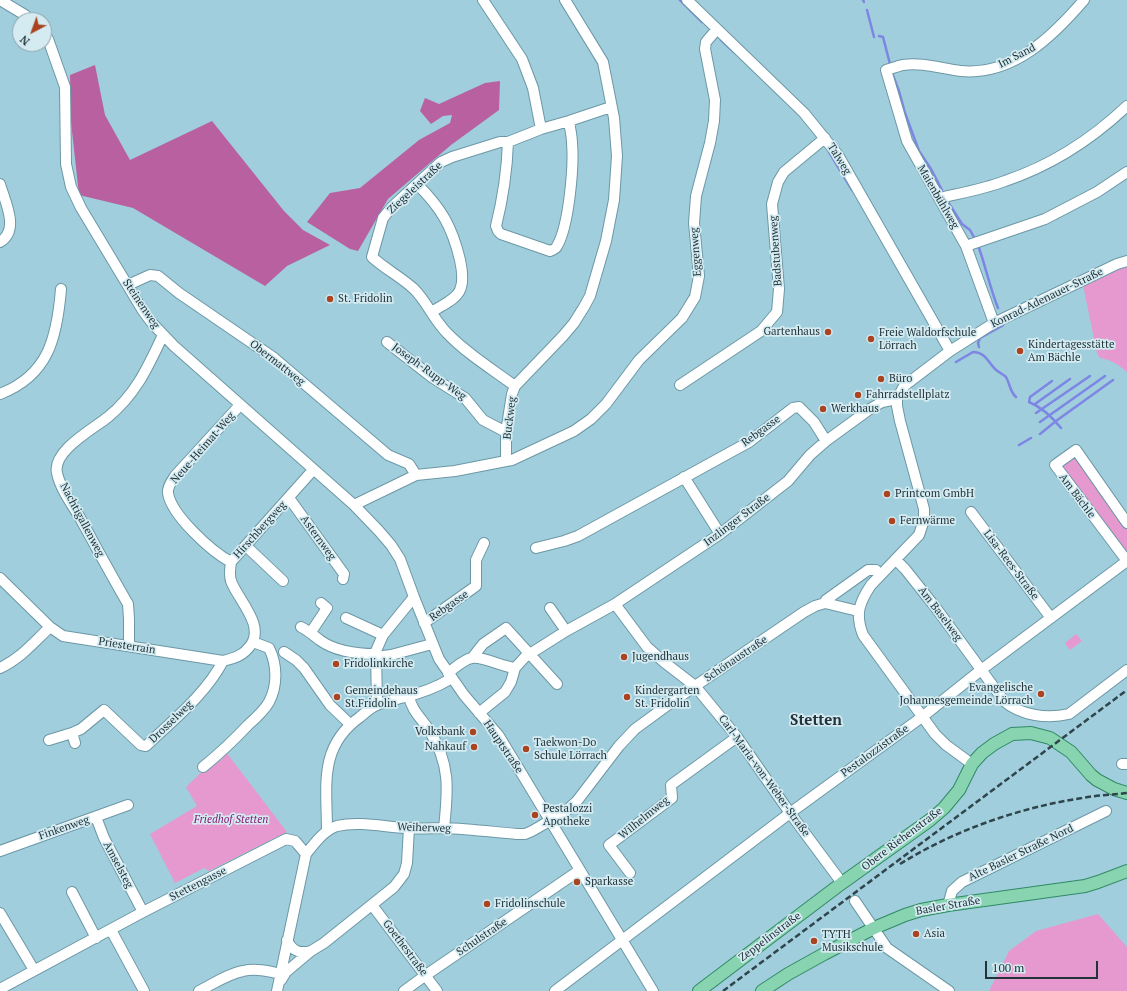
<!DOCTYPE html>
<meta charset="utf-8">
<style>
body{margin:0}
#map{position:relative;width:1127px;height:991px;overflow:hidden;background:#a0cedc;font-family:"PT Serif",serif}
canvas{display:block}
.north{position:absolute;left:12px;top:12px;width:40px;height:40px;box-sizing:border-box;background:#d4ebf2;border:1px solid #8da2a8;border-radius:50%;rotate:221deg;font-size:11px;font-weight:700;line-height:16px;text-align:center;color:#22343a}
.north::after{content:'';display:block;margin:auto;width:14px;height:18px;background:#aa4320;clip-path:polygon(50% 0,100% 100%,50% 72%,0 100%)}
.scale{position:absolute;left:985px;top:961px;width:113px;height:18px;box-sizing:border-box;border:2px solid #22343a;border-top:0;padding-left:5px;font-size:12px;line-height:14px;white-space:nowrap;color:#22343a;-webkit-text-stroke:3px #d4ebf2;paint-order:stroke}
</style>
<div id="map">
<canvas width="1127" height="991"></canvas>
<div class="north">N</div>
<div class="scale">100 m</div>
</div>
<script>
const g = document.querySelector('canvas').getContext('2d');
g.lineJoin = 'round';
function fill(path, color) {
  g.fillStyle = color;
  g.fill(path, 'evenodd');
}
function strokePath(path, color, width, dash) {
  g.strokeStyle = color;
  g.lineWidth = width;
  g.lineCap = dash ? 'butt' : 'round';
  g.setLineDash(dash || []);
  g.stroke(path);
}
function label(font, color, halo, rows, align = 'center') {
  g.font = font + ' "PT Serif",serif';
  g.lineWidth = 3.5;
  g.setLineDash([]);
  g.textBaseline = 'middle';
  g.strokeStyle = halo;
  g.fillStyle = color;
  for (const [text, x, y, turn = 0] of rows) {
    g.save();
    g.translate(x, y);
    g.rotate((+turn || 0) * Math.PI / 180);
    g.textAlign = isNaN(turn) ? turn : align;
    if (halo) g.strokeText(text, 0, 0);
    g.fillText(text, 0, 0);
    g.restore();
  }
}
const green = new Path2D(`
 M1127,265V372C1118,364 1111,360 1100,358L1097,353L1083,285Z
 M1076,450L1127,523V561L1055,466Z
 M1076,634L1082,641L1070,650L1065,643Z
 M226,752L287,832L209,871L204,868L175,883L150,834L197,806L186,787L217,757L221,761Z
 M1098,914L1127,947V991H989L1009,951L1036,931Z`);
const forest = new Path2D(`
 M95,65L105,115L130,160L212,121L284,211L303,230L330,245L287,266L265,286L133,208L79,195L71,122L70,75Z
 M500,81L499,110L451,145L388,199L358,251L350,249L307,222L330,193L360,188L419,140L450,123L452,115L443,116L431,124L420,111L425,98L439,104L485,83Z`);
const stream = new Path2D(`
 M680,0L702,22
 M863,0L864,2
 M867,10L874,37
 M879,36L883,37L890,64
 M721,40L734,52
 M892,73L899,91L905,113L919,151L931,169L942,190
 M829,152L852,190
 M948,202L962,224L970,230L975,239
 M979,248C986,268 990,288 998,308
 M979,347L978,343L980,338L1002,326L1003,325
 M956,362L973,352C985,352 988,362 995,369C998,372 1003,374 1006,377C1010,384 1010,392 1016,397
 M1052,381L1030,397L1029,402C1041,407 1053,418 1061,428
 M1035,404L1070,379
 M1036,413L1090,376
 M1040,422L1105,376
 M1040,434L1056,421L1113,380
 M1019,445L1031,438`);
const minor = new Path2D(`
 M0,0L25,15L30,20
 M483,0L522,59L533,88L541,129
 M687,0L804,113L838,155L950,351
 M44,35L48,39L65,87L66,164L71,187L81,208L143,311L152,323L174,346L354,505L379,531L391,545L400,559L414,597L439,659L464,695L499,736L653,991
 M508,142C507,171 503,198 496,226L498,231L501,234L550,251C553,250 556,249 557,246C569,226 574,166 572,143C572,136 570,129 569,121
 M0,184C5,202 20,230 0,242
 M417,184C441,208 452,226 460,260C462,269 464,281 460,290C456,300 440,306 432,312
 M940,198C961,193 984,189 1005,181C1053,165 1091,140 1127,106
 M966,246L1045,219L1097,192L1127,172
 M128,285L150,275L158,276L179,293L274,358L388,455L409,464L416,475
 M994,323L966,246L907,141L886,70C891,69 897,66 903,65C923,62 942,69 961,71C1013,76 1053,36 1084,0
 M387,342L433,378L465,398L483,420L506,432
 M680,385L761,331L777,312L779,289L772,204L778,182L784,172L825,138
 M515,386C492,369 467,354 447,333C434,320 427,302 414,289C401,277 385,269 372,257L383,218L392,207L417,184L441,162L452,157L500,142H508L541,129L569,121L611,107
 M0,394C49,375 57,337 61,289
 M506,461L512,460L574,431L591,419L606,404L639,360L682,318L695,297L699,276L694,223L696,196L710,143L714,121L715,100L705,49L706,42L717,29
 M684,477L720,534
 M289,498L344,574L343,579
 M354,505L416,475L455,471L506,461V432L512,394L515,386L563,336L574,323L584,307L590,296L606,241L614,200L617,156L614,118L603,62L565,0
 M971,512L1051,618
 M246,546L283,581
 M536,548L564,541L578,536L749,442L793,408L799,407L814,422L826,441
 M896,560L905,569L936,608L1004,701C1021,716 1048,719 1069,714L1127,670
 M1127,561L1055,465L1076,450L1127,523
 M231,562C212,552 171,515 168,493C167,487 172,481 175,476L240,405
 M0,578L50,627L63,636L223,661C234,658 243,656 250,646C266,626 238,600 231,581C229,575 230,569 231,562L313,470
 M825,603L826,600L868,570H876
 M615,604L647,647L664,662L695,686L737,737L790,813L842,883
 M550,608L566,631
 M346,618L383,635
 M424,623L476,586V560L484,543
 M301,627C309,631 314,636 321,641C337,652 358,654 376,654
 M311,632L327,608L321,603
 M129,646V619L128,604C111,575 95,545 79,516C71,503 60,488 57,473C52,451 93,429 108,417C136,394 148,367 163,335
 M284,652L296,660L304,668L330,705L350,724
 M376,657L391,655L432,644
 M472,658L483,644L506,628L557,684
 M0,668C21,658 33,643 50,627
 M448,673C455,668 464,659 472,658C482,656 503,667 515,668
 M409,696C411,710 422,719 429,730C451,764 448,791 444,828
 M377,705L376,651L383,635L414,597
 M479,713L505,692L511,682L515,668L525,657L566,631L615,604L720,534L788,481L810,455L826,441L870,409L882,402L897,399
 M49,740L72,733
 M75,743L72,733L81,729L104,710L141,745L146,746C173,720 206,694 223,661
 M972,764L946,745L935,734L863,635C855,614 859,603 871,585L919,535L924,520V509L900,421L897,406V399L904,386L950,351L994,323L1117,264L1127,261
 M1122,764H1127
 M203,767C219,754 234,740 248,725C256,718 264,711 269,702C278,685 277,664 269,648L253,642
 M96,817L104,838L143,912
 M327,831C327,786 318,747 360,717C365,713 371,707 377,705C384,702 393,700 401,698C418,694 436,688 452,678
 M0,851L128,805
 M306,854C314,844 324,830 337,826C359,821 385,827 407,828C420,829 432,828 444,828C469,829 493,832 517,834H525L532,831L565,812L577,801L619,746L635,729L676,699L804,612L815,606L825,603L858,611
 M630,873L609,845L672,798L671,785L737,737
 M72,892L96,938
 M855,901L887,948L949,991
 M372,905L437,991
 M948,905L952,891L962,882L1106,811
 M0,913L34,970
 M111,930L144,991
 M287,940C292,951 299,954 311,951
 M281,980L286,972L311,951L324,943L394,887L404,874L407,863L409,828
 M0,989L143,912L286,839L295,841L306,854L277,991
 M199,991C213,984 227,974 243,971C255,968 268,971 281,974
 M404,991L426,975L580,870
 M555,991L790,813L922,717L981,670L1127,561`);
const major = new Path2D(`
 M699,991L842,883L930,820L944,808L959,790L972,764L982,753L994,744L1012,734L1031,733L1050,738L1071,752L1091,775L1097,780L1114,789L1127,793
 M762,991L788,974L824,954L874,928L905,915L921,910L948,905L1085,886L1098,882L1127,871`);
const rail = new Path2D(`
 M900,864C955,830 1018,808 1082,798C1097,795 1112,795 1127,793
 M723,991L1127,690`);
const markers = [
 [330,299,4,"#aa4320"],
 [828,332,4,"#aa4320"],
 [871,339,4,"#aa4320"],
 [1020,351,4,"#aa4320"],
 [881,379,4,"#aa4320"],
 [858,395,4,"#aa4320"],
 [823,409,4,"#aa4320"],
 [887,494,4,"#aa4320"],
 [892,521,4,"#aa4320"],
 [624,657,4,"#aa4320"],
 [336,664,4,"#aa4320"],
 [1041,694,4,"#aa4320"],
 [337,697,4,"#aa4320"],
 [627,697,4,"#aa4320"],
 [473,732,4,"#aa4320"],
 [474,747,4,"#aa4320"],
 [526,749,4,"#aa4320"],
 [535,815,4,"#aa4320"],
 [577,882,4,"#aa4320"],
 [487,904,4,"#aa4320"],
 [916,934,4,"#aa4320"],
 [814,941,4,"#aa4320"]
];
const streetNames = [
 ["Im Sand",1017,56,-27],
 ["Talweg",839,159,58],
 ["Ziegeleistraße",415,188,-43],
 ["Maienbühlweg",938,197,60],
 ["Badstubenweg",776,251,-94],
 ["Eggenweg",696,252,-94],
 ["Konrad-Adenauer-Straße",1047,298,-26],
 ["Steinenweg",141,304,56],
 ["Obermattweg",277,363,38],
 ["Joseph-Rupp-Weg",429,372,36],
 ["Buckweg",510,418,-83],
 ["Rebgasse",761,431,-36],
 ["Neue-Heimat-Weg",203,448,-49],
 ["Am Bächle",1077,496,53],
 ["Nachtigallenweg",82,520,62],
 ["Inzlinger Straße",737,520,-37],
 ["Hirschbergweg",260,530,-48],
 ["Asternweg",318,538,54],
 ["Lisa-Rees-Straße",1011,565,53],
 ["Rebgasse",449,606,-35],
 ["Am Baselweg",940,614,53],
 ["Priesterrain",127,646,9],
 ["Schönaustraße",736,659,-34],
 ["Drosselweg",171,722,-44],
 ["Hauptstraße",503,747,56],
 ["Pestalozzistraße",875,751,-36],
 ["Carl-Maria-von-Weber-Straße",764,776,54],
 ["Wilhelmweg",644,818,-39],
 ["Finkenweg",64,828,-19],
 ["Weiherweg",424,828,2],
 ["Obere Riehenstraße",902,839,-37],
 ["Alte Basler Straße Nord",1021,853,-26],
 ["Amselsteg",118,865,62],
 ["Stettengasse",198,884,-27],
 ["Basler Straße",948,906,-10],
 ["Schulstraße",482,937,-34],
 ["Zeppelinstraße",770,937,-37],
 ["Goethestraße",405,948,53]
];
const poiNames = [
 ["St. Fridolin",338,299],
 ["Gartenhaus",820,332,"right"],
 ["Freie Waldorfschule",879,333],
 ["Lörrach",879,346],
 ["Kindertagesstätte",1028,345],
 ["Am Bächle",1028,358],
 ["Büro",889,379],
 ["Fahrradstellplatz",866,395],
 ["Werkhaus",831,409],
 ["Printcom GmbH",895,494],
 ["Fernwärme",900,521],
 ["Jugendhaus",632,657],
 ["Fridolinkirche",344,664],
 ["Evangelische",1033,688,"right"],
 ["Johannesgemeinde Lörrach",1033,701,"right"],
 ["Gemeindehaus",345,691],
 ["St.Fridolin",345,704],
 ["Kindergarten",635,691],
 ["St. Fridolin",635,704],
 ["Volksbank",465,732,"right"],
 ["Taekwon-Do",534,743],
 ["Schule Lörrach",534,756],
 ["Nahkauf",466,747,"right"],
 ["Pestalozzi",543,809],
 ["Apotheke",543,822],
 ["Sparkasse",585,882],
 ["Fridolinschule",495,904],
 ["Asia",924,934],
 ["TYTH",822,935],
 ["Musikschule",822,948]
];
const parkNames = [
 ["Friedhof Stetten",231,820]
];
const districtNames = [
 ["Stetten",816,721]
];
fill(green, '#e699cf');
fill(forest, '#b960a1');
strokePath(stream, '#7e86e4', 2.5);
strokePath(minor, '#6c98a6', 12);
strokePath(major, '#308a65', 14);
strokePath(minor, '#fff', 10);
strokePath(major, '#88d4b0', 12);
strokePath(rail, '#2f444b', 2.5, [6, 3]);
for (const [x, y, r, color] of markers) {
  const dot = new Path2D();
  dot.arc(x, y, r, 0, 2 * Math.PI);
  g.fillStyle = color;
  g.fill(dot);
  strokePath(dot, '#d4ebf2', 1.5);
}
label('11px', '#22343a', '#d4ebf2', streetNames);
label('11px', '#22343a', '#d4ebf2', poiNames, 'left');
label('italic 11px', '#871970', '#d4ebf2', parkNames);
label('bold 15px', '#22343a', '#d4ebf2', districtNames);
</script>
